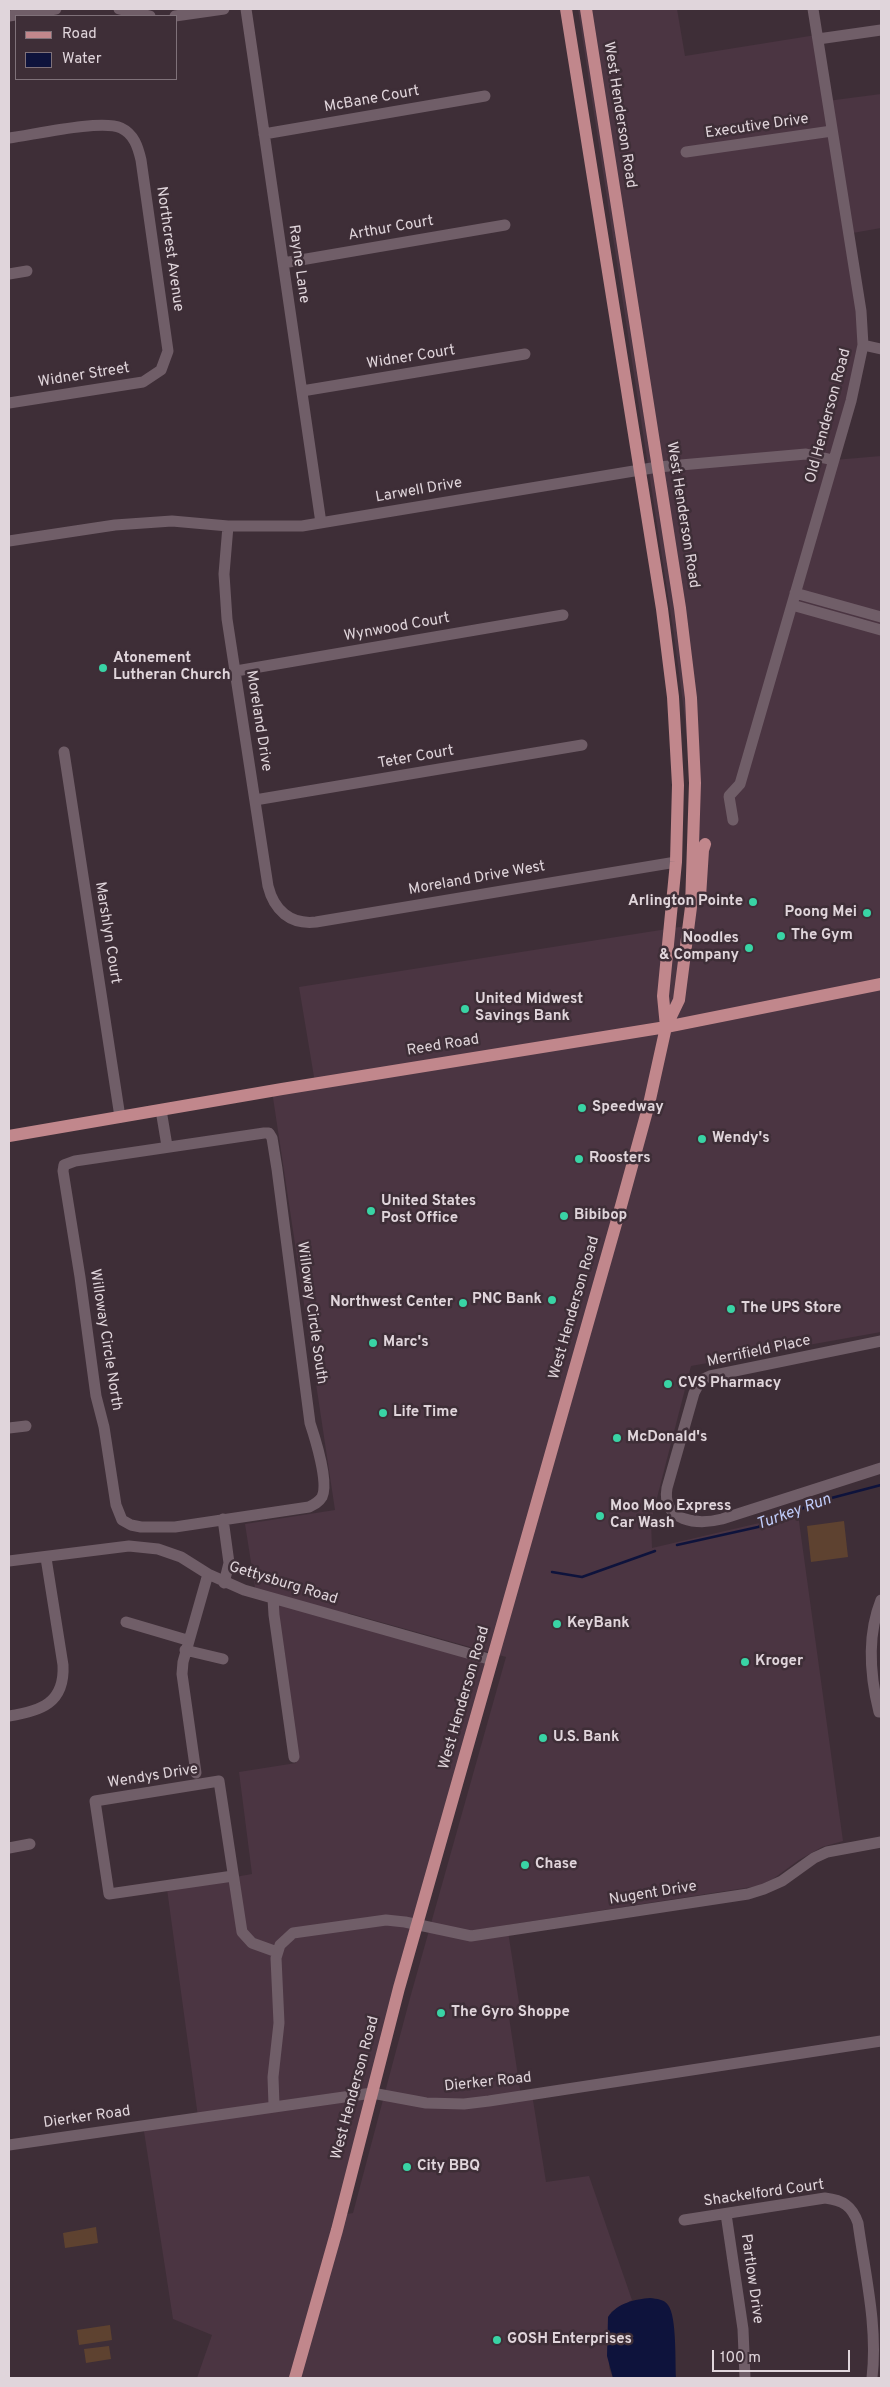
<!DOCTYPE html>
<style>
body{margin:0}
#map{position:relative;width:890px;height:2387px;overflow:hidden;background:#3e2e37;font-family:Overpass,sans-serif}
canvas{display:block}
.frame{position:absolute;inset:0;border:10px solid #e0d5db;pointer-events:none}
.legend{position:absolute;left:15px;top:15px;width:162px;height:65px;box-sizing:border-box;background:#3e2e37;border:1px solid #7f7179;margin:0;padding:6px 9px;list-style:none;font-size:15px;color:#e0d5db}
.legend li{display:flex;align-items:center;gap:10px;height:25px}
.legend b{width:25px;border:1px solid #7f7179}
.scale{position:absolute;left:712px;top:2350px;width:138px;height:22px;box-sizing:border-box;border:2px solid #e0d5db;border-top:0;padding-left:6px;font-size:15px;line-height:18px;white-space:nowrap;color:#e0d5db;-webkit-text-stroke:4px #3e2e37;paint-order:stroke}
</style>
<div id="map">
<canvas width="890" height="2387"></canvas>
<div class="frame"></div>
<ul class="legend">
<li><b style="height:6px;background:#c1878c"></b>Road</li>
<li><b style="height:14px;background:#0e133c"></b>Water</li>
</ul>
<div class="scale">100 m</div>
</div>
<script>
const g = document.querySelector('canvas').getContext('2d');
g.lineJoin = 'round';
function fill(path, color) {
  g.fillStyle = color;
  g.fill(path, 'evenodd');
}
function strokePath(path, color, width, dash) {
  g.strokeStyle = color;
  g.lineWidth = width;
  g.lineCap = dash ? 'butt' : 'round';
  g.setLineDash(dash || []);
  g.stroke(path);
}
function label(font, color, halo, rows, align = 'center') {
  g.font = font + ' Overpass,sans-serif';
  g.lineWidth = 5;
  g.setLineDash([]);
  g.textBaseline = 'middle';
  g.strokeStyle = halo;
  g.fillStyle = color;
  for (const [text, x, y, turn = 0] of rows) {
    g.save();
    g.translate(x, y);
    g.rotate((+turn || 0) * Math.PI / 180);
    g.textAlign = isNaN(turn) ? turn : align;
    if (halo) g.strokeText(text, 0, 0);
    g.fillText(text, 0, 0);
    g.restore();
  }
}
const built = new Path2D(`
 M578,9H677L685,56L816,35L827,101L881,94V228L847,234L861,334L834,460L881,456V1332L691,1366L651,1521L652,1548L798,1514L843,1841L822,1847L799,1860L773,1879L758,1886L507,1925L521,2015L509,2017L521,2096L532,2094L546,2182L589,2176L632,2300L611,2312L609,2368L613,2378H197L212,2335L173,2319L143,2125L198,2117L167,1889L252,1874L239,1772L296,1763L273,1599L256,1594L245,1524L335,1510L272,1091L315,1083L299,987L686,926L695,823L684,711L674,635ZM348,1613L506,1657L410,1998L353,2213L341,2215L492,1660L349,1620Z`);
const green = new Path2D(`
 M844,1521L848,1557L811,1562L807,1526Z
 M96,2227L98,2243L65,2248L63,2233Z
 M110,2325L112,2340L79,2345L77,2330Z
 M109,2346L111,2359L86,2363L84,2349Z`);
const water = new Path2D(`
 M650,2298C657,2299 664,2299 668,2305C677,2316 675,2363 676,2378H613L607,2356L608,2317C617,2303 636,2299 650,2298Z`);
const stream = new Path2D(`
 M677,1545L758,1527L820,1501L881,1485
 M552,1572L582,1577L655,1551`);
const minor = new Path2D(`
 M119,9L150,16
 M246,9L321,523
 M9,16L56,9
 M175,16L224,9
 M818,39L881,30
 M264,134L485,96
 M9,138C33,135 101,119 121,128C134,134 138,147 141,160L168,351L161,370L143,382L9,403
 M686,152L832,131
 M283,263L505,225
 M9,274L27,271
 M863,345L881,349
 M302,391L525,354
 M228,526L224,574L227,619L268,886C274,910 290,925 316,922L676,862
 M9,541L115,525L172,521L228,526H302L658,467L806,454L833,460
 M795,593L881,617
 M792,605L881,630
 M236,671L563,615
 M64,752L120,1117
 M255,800L582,745
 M733,820L729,796L740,784L851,401L863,345L861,311L813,9
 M161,1110L167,1146
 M264,1133H269L272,1138L277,1169L310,1423C315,1438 329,1483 322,1497C319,1502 315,1504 309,1507L175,1527H141L131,1525L122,1520L116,1505L104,1427L96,1396L80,1277L63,1171L64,1165L75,1161Z
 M881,1341L710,1376L701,1380L694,1393L667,1488C661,1522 698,1525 722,1519L881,1468
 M9,1428L26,1426
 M223,1519L229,1563L224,1583
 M9,1561L129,1546L158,1549L181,1557L208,1574L244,1590L492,1660
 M273,1599L274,1615L294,1757
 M881,1600C867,1635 870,1676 879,1712H881
 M126,1622L187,1640
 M185,1650L223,1659
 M9,1716C41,1711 65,1703 63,1665L46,1558
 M196,1773L182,1674L183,1662L208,1574
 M9,1848L30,1844
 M233,1876L109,1894L95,1801L219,1781L242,1932L252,1943L277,1952
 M274,2105L273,2077L279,2023L276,1958L280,1945L293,1933L386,1920L405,1922L471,1936L748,1894L764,1889L782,1881L814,1858L827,1852L881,1842
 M9,2145L372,2093L426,2103L464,2104L489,2101L881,2041
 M726,2214L743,2329L745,2378
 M684,2220L825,2198C843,2200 852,2206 858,2223C865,2274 878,2326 872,2378`);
const major = new Path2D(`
 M566,9L662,609L673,697L678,785L676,862L663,996L666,1027
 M700,897L703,850L705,844
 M9,1136L282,1089L666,1027L881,984
 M295,2378L337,2230L399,1988L621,1206L649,1104L666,1027L679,1000L691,907L695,783L691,698L680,608L586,9`);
const markers = [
 [103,668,5,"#39d4a5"],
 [753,902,5,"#39d4a5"],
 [867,913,5,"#39d4a5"],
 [781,936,5,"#39d4a5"],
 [749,948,5,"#39d4a5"],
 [465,1009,5,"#39d4a5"],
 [582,1108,5,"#39d4a5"],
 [702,1139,5,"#39d4a5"],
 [579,1159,5,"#39d4a5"],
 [371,1211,5,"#39d4a5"],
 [564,1216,5,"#39d4a5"],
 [552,1300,5,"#39d4a5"],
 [463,1303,5,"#39d4a5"],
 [731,1309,5,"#39d4a5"],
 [373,1343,5,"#39d4a5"],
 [668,1384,5,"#39d4a5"],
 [383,1413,5,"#39d4a5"],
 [617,1438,5,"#39d4a5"],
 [600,1516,5,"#39d4a5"],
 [557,1624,5,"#39d4a5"],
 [745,1662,5,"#39d4a5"],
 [543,1738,5,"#39d4a5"],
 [525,1865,5,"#39d4a5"],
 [441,2013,5,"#39d4a5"],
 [407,2167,5,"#39d4a5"],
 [497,2340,5,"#39d4a5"]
];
const streetNames = [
 ["McBane Court",372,100,-10],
 ["West Henderson Road",619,115,81],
 ["Executive Drive",757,127,-8],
 ["Arthur Court",391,229,-10],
 ["Northcrest Avenue",169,249,82],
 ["Rayne Lane",298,264,82],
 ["Widner Court",411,358,-9],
 ["Widner Street",84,376,-9],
 ["Old Henderson Road",829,416,-75],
 ["Larwell Drive",419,491,-10],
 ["West Henderson Road",682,515,81],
 ["Wynwood Court",397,628,-10],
 ["Moreland Drive",258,721,81],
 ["Teter Court",416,758,-10],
 ["Moreland Drive West",477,879,-10],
 ["Marshlyn Court",107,933,81],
 ["Reed Road",443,1046,-9],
 ["West Henderson Road",575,1308,-74],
 ["Willoway Circle South",311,1313,82],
 ["Willoway Circle North",105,1340,81],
 ["Merrifield Place",759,1352,-12],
 ["Gettysburg Road",283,1584,17],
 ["West Henderson Road",465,1698,-74],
 ["Wendys Drive",153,1777,-9],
 ["Nugent Drive",653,1894,-9],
 ["Dierker Road",488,2083,-6],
 ["West Henderson Road",356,2088,-75],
 ["Dierker Road",87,2118,-8],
 ["Shackelford Court",764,2194,-8],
 ["Partlow Drive",751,2279,82]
];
const poiNames = [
 ["Atonement",113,659],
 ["Lutheran Church",113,676],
 ["Arlington Pointe",743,902,"right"],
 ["Poong Mei",857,913,"right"],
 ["The Gym",791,936],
 ["Noodles",739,939,"right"],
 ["& Company",739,956,"right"],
 ["United Midwest",475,1000],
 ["Savings Bank",475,1017],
 ["Speedway",592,1108],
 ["Wendy's",712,1139],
 ["Roosters",589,1159],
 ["United States",381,1202],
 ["Post Office",381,1219],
 ["Bibibop",574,1216],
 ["PNC Bank",542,1300,"right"],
 ["Northwest Center",453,1303,"right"],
 ["The UPS Store",741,1309],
 ["Marc's",383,1343],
 ["CVS Pharmacy",678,1384],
 ["Life Time",393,1413],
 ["McDonald's",627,1438],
 ["Moo Moo Express",610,1507],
 ["Car Wash",610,1524],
 ["KeyBank",567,1624],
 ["Kroger",755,1662],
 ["U.S. Bank",553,1738],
 ["Chase",535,1865],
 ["The Gyro Shoppe",451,2013],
 ["City BBQ",417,2167],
 ["GOSH Enterprises",507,2340]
];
const waterNames = [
 ["Turkey Run",794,1513,-20]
];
fill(built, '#4b3542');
fill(green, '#5e4230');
fill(water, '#0e133c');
strokePath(stream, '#0e133c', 2.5);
strokePath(minor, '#705e68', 11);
strokePath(major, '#c1878c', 12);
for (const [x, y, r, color] of markers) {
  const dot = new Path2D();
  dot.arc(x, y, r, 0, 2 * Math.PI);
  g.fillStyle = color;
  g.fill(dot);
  strokePath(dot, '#3e2e37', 2);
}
label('15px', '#e0d5db', '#3e2e37', streetNames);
label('bold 15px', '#e0d5db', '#3e2e37', poiNames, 'left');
label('italic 16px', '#c0ccfa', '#3e2e37', waterNames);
</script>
